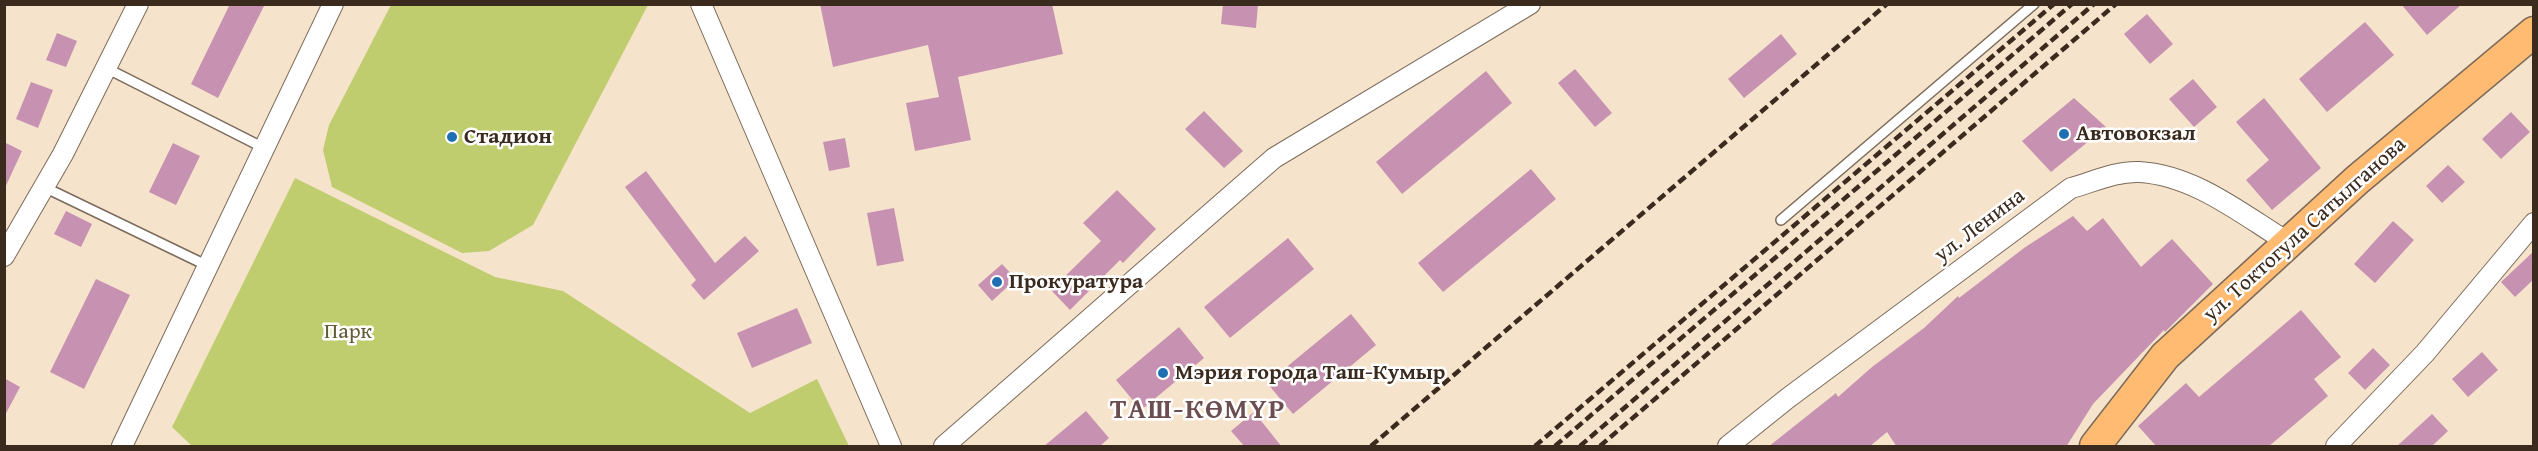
<!DOCTYPE html>
<meta charset="utf-8">
<style>
body{margin:0}
#map{position:relative;width:2538px;height:451px;overflow:hidden;background:#f6e3cb;font-family:"Gentium Book Plus",serif}
canvas{display:block}
.frame{position:absolute;inset:0;border:6px solid #3b2a1e;pointer-events:none}
</style>
<div id="map">
<canvas width="2538" height="451"></canvas>
<div class="frame"></div>
</div>
<script>
const g = document.querySelector('canvas').getContext('2d');
g.lineJoin = 'round';
function fill(path, color) {
  g.fillStyle = color;
  g.fill(path, 'evenodd');
}
function strokePath(path, color, width, dash) {
  g.strokeStyle = color;
  g.lineWidth = width;
  g.lineCap = dash ? 'butt' : 'round';
  g.setLineDash(dash || []);
  g.stroke(path);
}
function label(font, color, halo, rows, align = 'center') {
  g.font = font + ' "Gentium Book Plus",serif';
  g.lineWidth = 5;
  g.setLineDash([]);
  g.textBaseline = 'middle';
  g.strokeStyle = halo;
  g.fillStyle = color;
  for (const [text, x, y, turn = 0] of rows) {
    g.save();
    g.translate(x, y);
    g.rotate((+turn || 0) * Math.PI / 180);
    g.textAlign = isNaN(turn) ? turn : align;
    if (halo) g.strokeText(text, 0, 0);
    g.fillText(text, 0, 0);
    g.restore();
  }
}
const green = new Path2D(`
 M391,5H648L533,225L489,251L462,253L332,187L323,150L329,125Z
 M295,178L495,277L563,291L750,413L817,379L849,446H192L172,427Z`);
const building = new Path2D(`
 M230,4H265L218,98L191,84Z
 M820,4H1052L1063,54L958,77L971,140L915,151L906,103L939,97L928,45L833,67Z
 M1223,4H1258L1256,28L1221,24Z
 M2401,4H2462L2427,35Z
 M2147,14L2173,44L2150,64L2124,34Z
 M2365,22L2394,55L2327,112L2299,79Z
 M57,33L77,41L66,67L46,60Z
 M1781,34L1797,54L1744,98L1728,79Z
 M1575,69L1612,113L1595,127L1558,83Z
 M1486,71L1512,103L1402,194L1376,162Z
 M2193,79L2217,107L2194,127L2169,99Z
 M31,82L53,90L38,128L16,119Z
 M2074,98L2106,127L2051,172L2022,141Z
 M2264,98L2321,168L2272,210L2246,180L2269,160L2236,122Z
 M1204,111L1243,151L1224,168L1185,129Z
 M2511,112L2530,132L2501,159L2482,139Z
 M845,138L850,167L829,171L823,142Z
 M4,142L22,151L4,190Z
 M173,143L200,156L176,205L149,192Z
 M2448,165L2465,182L2442,203L2426,186Z
 M1531,169L1556,199L1443,292L1418,263Z
 M646,171L715,263L745,236L759,251L704,300L691,285L696,280L625,187Z
 M1117,190L1156,229L1123,263L1120,260L1070,310L1051,290L1101,241L1083,223Z
 M894,208L904,261L877,266L867,213Z
 M66,211L92,224L81,247L54,234Z
 M2073,216L2087,231L2103,218L2141,267L2172,239L2213,284L2165,332L2164,330L2093,404L2066,447H1897L1887,432L1869,447H1768L1836,393L1838,397L1872,367L1924,328L1958,296L1959,298L2024,248Z
 M2393,221L2414,240L2375,283L2354,264Z
 M1288,238L1314,269L1230,338L1204,307Z
 M2534,251V279L2515,297L2501,282Z
 M1002,264L1016,279L992,301L978,285Z
 M96,279L130,295L84,389L50,372Z
 M797,308L812,343L752,368L737,333Z
 M2301,310L2341,357L2314,379L2328,396L2268,447H2157L2138,426L2186,383L2199,397Z
 M1351,314L1376,345L1293,414L1267,383Z
 M1179,327L1204,358L1141,410L1116,380Z
 M2373,348L2390,365L2365,390L2348,373Z
 M2482,352L2498,370L2468,397L2452,379Z
 M4,378L20,387L4,417Z
 M1086,411L1109,438L1099,447H1043Z
 M1254,412L1282,447H1245L1231,431Z
 M2432,414L2448,431L2431,447H2396Z`);
const service = new Path2D(`
 M106,68L264,148
 M44,187L208,266
 M1781,220L2034,4`);
const minor = new Path2D(`
 M701,4L891,446
 M4,256L63,154L138,4
 M122,446L333,4
 M944,446L1274,158L1530,4
 M1728,446L1788,398L2071,188C2093,182 2116,171 2139,172C2195,175 2243,215 2289,243
 M2336,446L2425,353L2534,223`);
const primary = new Path2D(`
 M2095,446L2165,356L2357,180L2534,32`);
const rail = new Path2D(`
 M1371,446L1887,4
 M1535,446L2054,4
 M1555,446L2072,4
 M1580,446L2094,4
 M1600,446L2116,4`);
const markers = [
 [2064,134,6,"#1f6fb2"],
 [452,137,6,"#1f6fb2"],
 [997,282,6,"#1f6fb2"],
 [1163,373,6,"#1f6fb2"]
];
const poiNames = [
 ["Автовокзал",2076,134],
 ["Стадион",464,137],
 ["Прокуратура",1009,282],
 ["Мэрия города Таш-Кумыр",1175,373]
];
const streetNames = [
 ["ул. Ленина",1980,226,-37],
 ["ул. Токтогула Сатылганова",2305,230,-42]
];
const parkNames = [
 ["Парк",348,332]
];
const districtNames = [
 ["ТАШ-КӨМҮР",1198,411]
];
fill(green, '#c0cd6f');
fill(building, '#c792b1');
strokePath(service, '#7c6b5b', 12);
strokePath(minor, '#7c6b5b', 22);
strokePath(primary, '#7c6b5b', 33);
strokePath(service, '#fff', 9);
strokePath(minor, '#fff', 20);
strokePath(primary, '#febb71', 30);
strokePath(rail, '#3b2a1e', 4.5, [9, 4.5]);
for (const [x, y, r, color] of markers) {
  const dot = new Path2D();
  dot.arc(x, y, r, 0, 2 * Math.PI);
  g.fillStyle = color;
  g.fill(dot);
  strokePath(dot, '#fff', 2);
}
label('bold 22px', '#3b2a1e', '#fff', poiNames, 'left');
label('22px', '#3b2a1e', '#fff', streetNames);
label('22px', '#635b36', '#fff', parkNames);
g.letterSpacing = '1.5px';
label('bold 28px', '#6c4e51', '#fff', districtNames);
g.letterSpacing = '0px';
</script>
